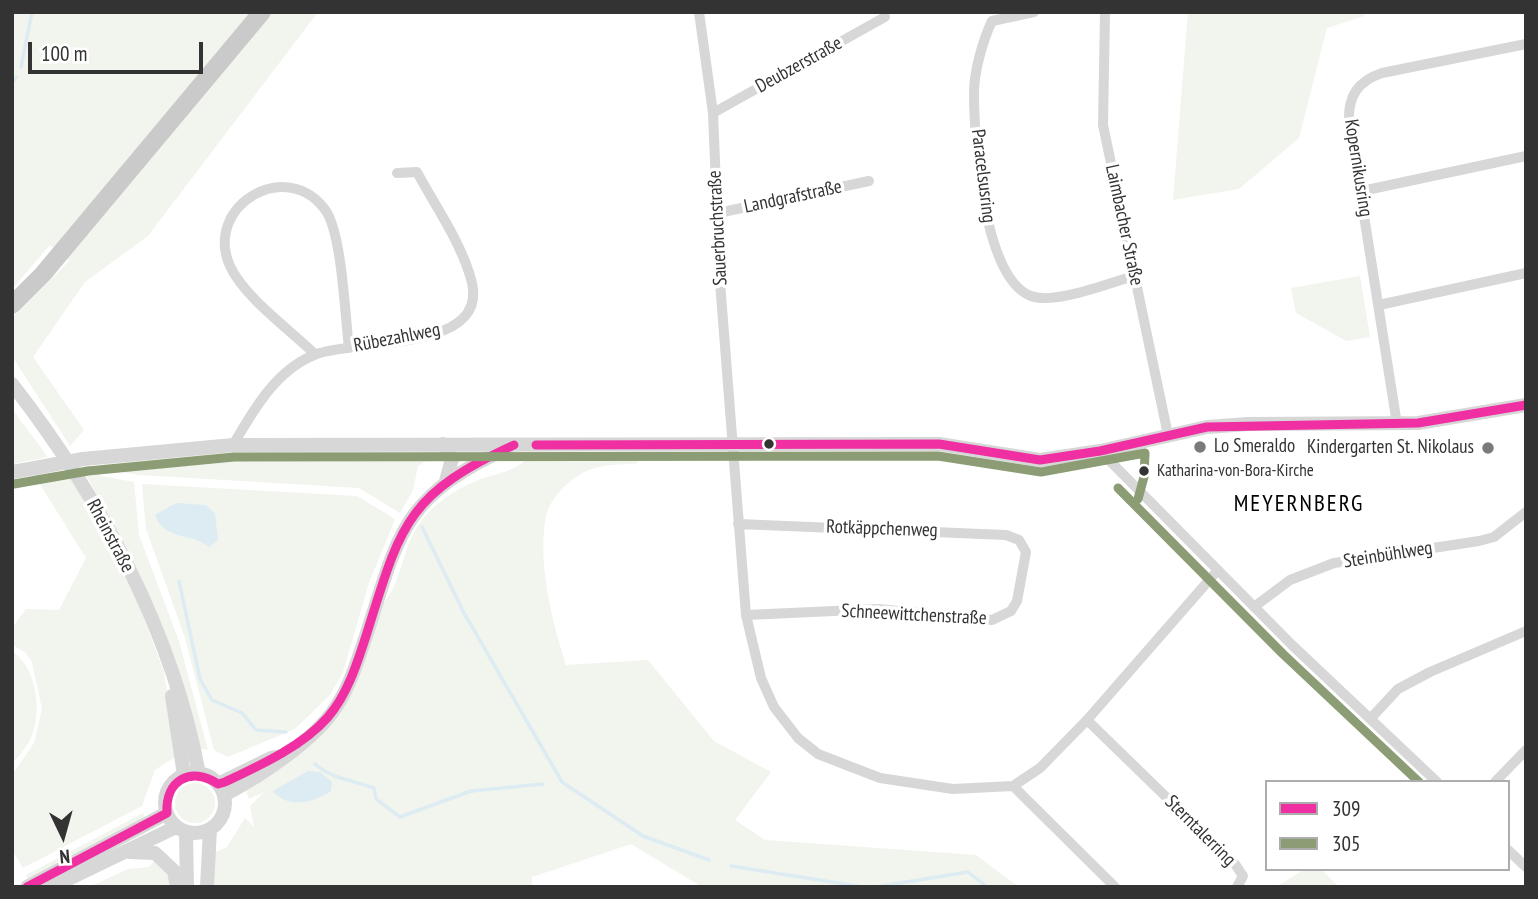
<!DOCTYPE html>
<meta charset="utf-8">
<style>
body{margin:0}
#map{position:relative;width:1538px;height:899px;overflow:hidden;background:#fff;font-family:"PT Sans Narrow",sans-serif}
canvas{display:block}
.frame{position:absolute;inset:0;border:14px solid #333;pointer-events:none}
.legend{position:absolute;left:1265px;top:780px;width:245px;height:91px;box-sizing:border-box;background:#fff;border:2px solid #adadad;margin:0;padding:9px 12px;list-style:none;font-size:21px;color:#333}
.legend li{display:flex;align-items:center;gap:14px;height:35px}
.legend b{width:35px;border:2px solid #adadad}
.north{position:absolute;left:28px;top:801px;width:70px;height:70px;-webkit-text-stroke:5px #fff;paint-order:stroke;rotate:175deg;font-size:19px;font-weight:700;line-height:28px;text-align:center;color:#333}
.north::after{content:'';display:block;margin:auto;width:24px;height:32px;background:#333;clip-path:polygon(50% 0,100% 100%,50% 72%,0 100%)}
.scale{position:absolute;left:28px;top:42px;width:175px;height:32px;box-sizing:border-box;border:4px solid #333;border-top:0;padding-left:9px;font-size:21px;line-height:24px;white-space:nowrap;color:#333;-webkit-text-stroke:5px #fff;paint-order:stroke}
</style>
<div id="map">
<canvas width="1538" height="899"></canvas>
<div class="frame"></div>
<ul class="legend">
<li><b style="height:9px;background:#ef2fa2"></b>309</li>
<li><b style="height:9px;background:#8c9d75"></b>305</li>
</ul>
<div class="north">N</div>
<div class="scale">100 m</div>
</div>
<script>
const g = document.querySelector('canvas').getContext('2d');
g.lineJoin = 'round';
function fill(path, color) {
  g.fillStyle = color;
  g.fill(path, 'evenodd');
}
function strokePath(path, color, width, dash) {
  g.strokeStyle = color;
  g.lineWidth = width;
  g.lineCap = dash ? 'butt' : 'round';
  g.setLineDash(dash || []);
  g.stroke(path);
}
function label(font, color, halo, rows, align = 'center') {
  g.font = font + ' "PT Sans Narrow",sans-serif';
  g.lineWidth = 7;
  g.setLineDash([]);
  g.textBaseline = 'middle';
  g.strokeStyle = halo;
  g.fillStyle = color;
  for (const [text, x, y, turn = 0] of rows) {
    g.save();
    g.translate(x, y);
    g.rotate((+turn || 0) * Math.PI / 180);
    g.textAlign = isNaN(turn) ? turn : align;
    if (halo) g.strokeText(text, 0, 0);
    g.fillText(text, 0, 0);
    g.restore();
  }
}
const green = new Path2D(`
 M12,12H318L148,236L85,282L33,357L84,430L70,446L12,356V318L69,261L50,245L12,289Z
 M1188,12H1363L1364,16L1327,28L1299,138L1239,189L1173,200Z
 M1360,276L1370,337L1346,341L1296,313L1291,288Z
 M12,409L48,457L12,464Z
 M235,450L427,455V460L418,466L413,490L400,513L359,488L140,475L115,471L97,461Z
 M637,451L638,463C622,465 599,464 584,472C569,480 550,498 546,516C537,562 552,621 566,665L648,660L714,741L771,772L735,820L765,840L976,855L1019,887H702L631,844L532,877V887H211L212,854L227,847L245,818L254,827L250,806L264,792L249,799L246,790C339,735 351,706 382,605C405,579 401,541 427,514C440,500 458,488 476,481C493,474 510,473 525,461V456Z
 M87,463L101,476L134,482L139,535L179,641L208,750L201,749C166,645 137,558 79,464Z
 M53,470L73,480L137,600L164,672L177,756L155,770L142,806L23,868L12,850V775L34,743L42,709L32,662L25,652L12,645V628L26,609L59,610L86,558L34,475Z
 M142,484L357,496L395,519L369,583L343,672L330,695L295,729L228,757L214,750L185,638L146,529Z
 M12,651C38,668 43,716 29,742C24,750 18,757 12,764Z
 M175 803a20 20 0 1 1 40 0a20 20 0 1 1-40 0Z
 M143,813L145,819L28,880L26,875Z
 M156,859L170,876L172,887H89L128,869L149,867Z
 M1305,869H1321L1339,887H1276Z`);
const water = new Path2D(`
 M176,503L206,505L215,514L218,540L209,547C192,532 164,541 155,515Z
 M308,771L320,772L332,782L331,791C314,803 287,809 273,791Z`);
const stream = new Path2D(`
 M21,67L32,12
 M12,83L16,77
 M422,527L464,613L562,782L643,836L709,860
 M179,581L200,679L212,700L242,713L256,730L286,732
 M315,764C332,779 353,780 374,788L376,799L400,817L471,791L543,784
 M731,866L863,887
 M875,887L968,872L987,887`);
const minor = new Path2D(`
 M699,12L713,113L720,282L746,615L761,678L774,707L798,738L818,754L880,778L953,789L1013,786L1040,768L1087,720L1217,571
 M1034,12L992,21C983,40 974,71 974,93C974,138 983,278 1031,296C1054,305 1109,283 1134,276
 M1105,12L1103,125L1168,435
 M713,113L885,17
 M1362,191L1526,156
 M718,213L869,181
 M1379,305L1526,273
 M315,354C290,330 244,297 230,266C203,205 288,156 326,211C342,235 345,316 349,348
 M1397,424L1349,121C1348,96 1358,81 1382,73L1526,44
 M233,445C253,411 275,371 314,355C351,339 488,353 472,283C463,245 435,206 417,172L397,173
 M1100,451L1292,645L1437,782
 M738,524L1006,535L1019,540L1026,552L1017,601L1011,611L992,620L878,609L746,615
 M1254,607L1290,580L1334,563L1479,541L1494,537L1526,512
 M1371,718L1398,689L1430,672L1526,631
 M1087,720L1235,864L1243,876L1237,887
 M1495,782L1526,750
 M1013,786L1115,887
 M1508,850L1526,867`);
const tertiary = new Path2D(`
 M12,384C100,497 173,632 199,774
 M443,444L452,459L446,481
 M83,459L233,445L939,444L1040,460L1100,451L1207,427L1248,424L1418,423L1526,405
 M12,472L35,468
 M172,696L184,775
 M165 803a30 30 0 1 1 60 0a30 30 0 1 1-60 0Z
 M218,784L271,758L283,756
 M224,795C259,777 314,741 336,707C350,686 357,662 365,639C399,535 400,497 508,448
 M186,832L187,887
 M129,852L155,853L174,871L177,887
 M27,887L167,813
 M52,887L176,827
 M207,887L210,829`);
const primary = new Path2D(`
 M12,305L43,274L262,12`);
const tertiaryBridge = new Path2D(`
 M35,468L83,459`);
const bus1 = new Path2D(`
 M536,445L939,444L1040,460L1100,451L1207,427L1418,423L1526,405
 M27,887L167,813C165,780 191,766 218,784L225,782C259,766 303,746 328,717C347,695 357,664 366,636C400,528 404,495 514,445`);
const bus2 = new Path2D(`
 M14,484L88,471L234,457L938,456L1041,472L1145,453L1144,477L1138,499
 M1118,488L1283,654L1419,782`);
const markers = [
 [769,444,6,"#333"],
 [1200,447,7,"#7a7a7a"],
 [1488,448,7,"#7a7a7a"],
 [1144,471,6,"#333"]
];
const busNames = [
 ["Katharina-von-Bora-Kirche",1157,471]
];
const streetNames = [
 ["Deubzerstraße",799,65,-29],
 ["Kopernikusring",1358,168,81],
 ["Paracelsusring",983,176,83],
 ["Landgrafstraße",793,197,-12],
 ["Laimbacher Straße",1124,225,78],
 ["Sauerbruchstraße",718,228,-93],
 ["Rübezahlweg",397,338,-11],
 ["Rotkäppchenweg",882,529,2],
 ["Rheinstraße",110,536,62],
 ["Steinbühlweg",1388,555,-9],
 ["Schneewittchenstraße",914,615,3],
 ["Sterntalerring",1200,831,45]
];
const poiNames = [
 ["Lo Smeraldo",1214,447],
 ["Kindergarten St. Nikolaus",1474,448,"right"]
];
const quarterNames = [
 ["MEYERNBERG",1299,504]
];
fill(green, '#f1f5ed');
fill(water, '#ddebf3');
strokePath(stream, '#ddebf3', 3.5);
strokePath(minor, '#d7d7d7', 10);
strokePath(tertiary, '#d7d7d7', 14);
strokePath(primary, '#cacaca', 18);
strokePath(tertiaryBridge, '#d7d7d7', 14);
strokePath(bus1, '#ef2fa2', 9);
strokePath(bus2, '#8c9d75', 9);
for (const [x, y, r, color] of markers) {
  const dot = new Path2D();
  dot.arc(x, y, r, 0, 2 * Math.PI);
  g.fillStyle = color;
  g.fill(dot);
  strokePath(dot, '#fff', 2.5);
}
label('17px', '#333', '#fff', busNames, 'left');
label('19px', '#333', '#fff', streetNames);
label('19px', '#333', '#fff', poiNames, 'left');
g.letterSpacing = '2px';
label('23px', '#000', '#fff', quarterNames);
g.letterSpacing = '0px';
</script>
